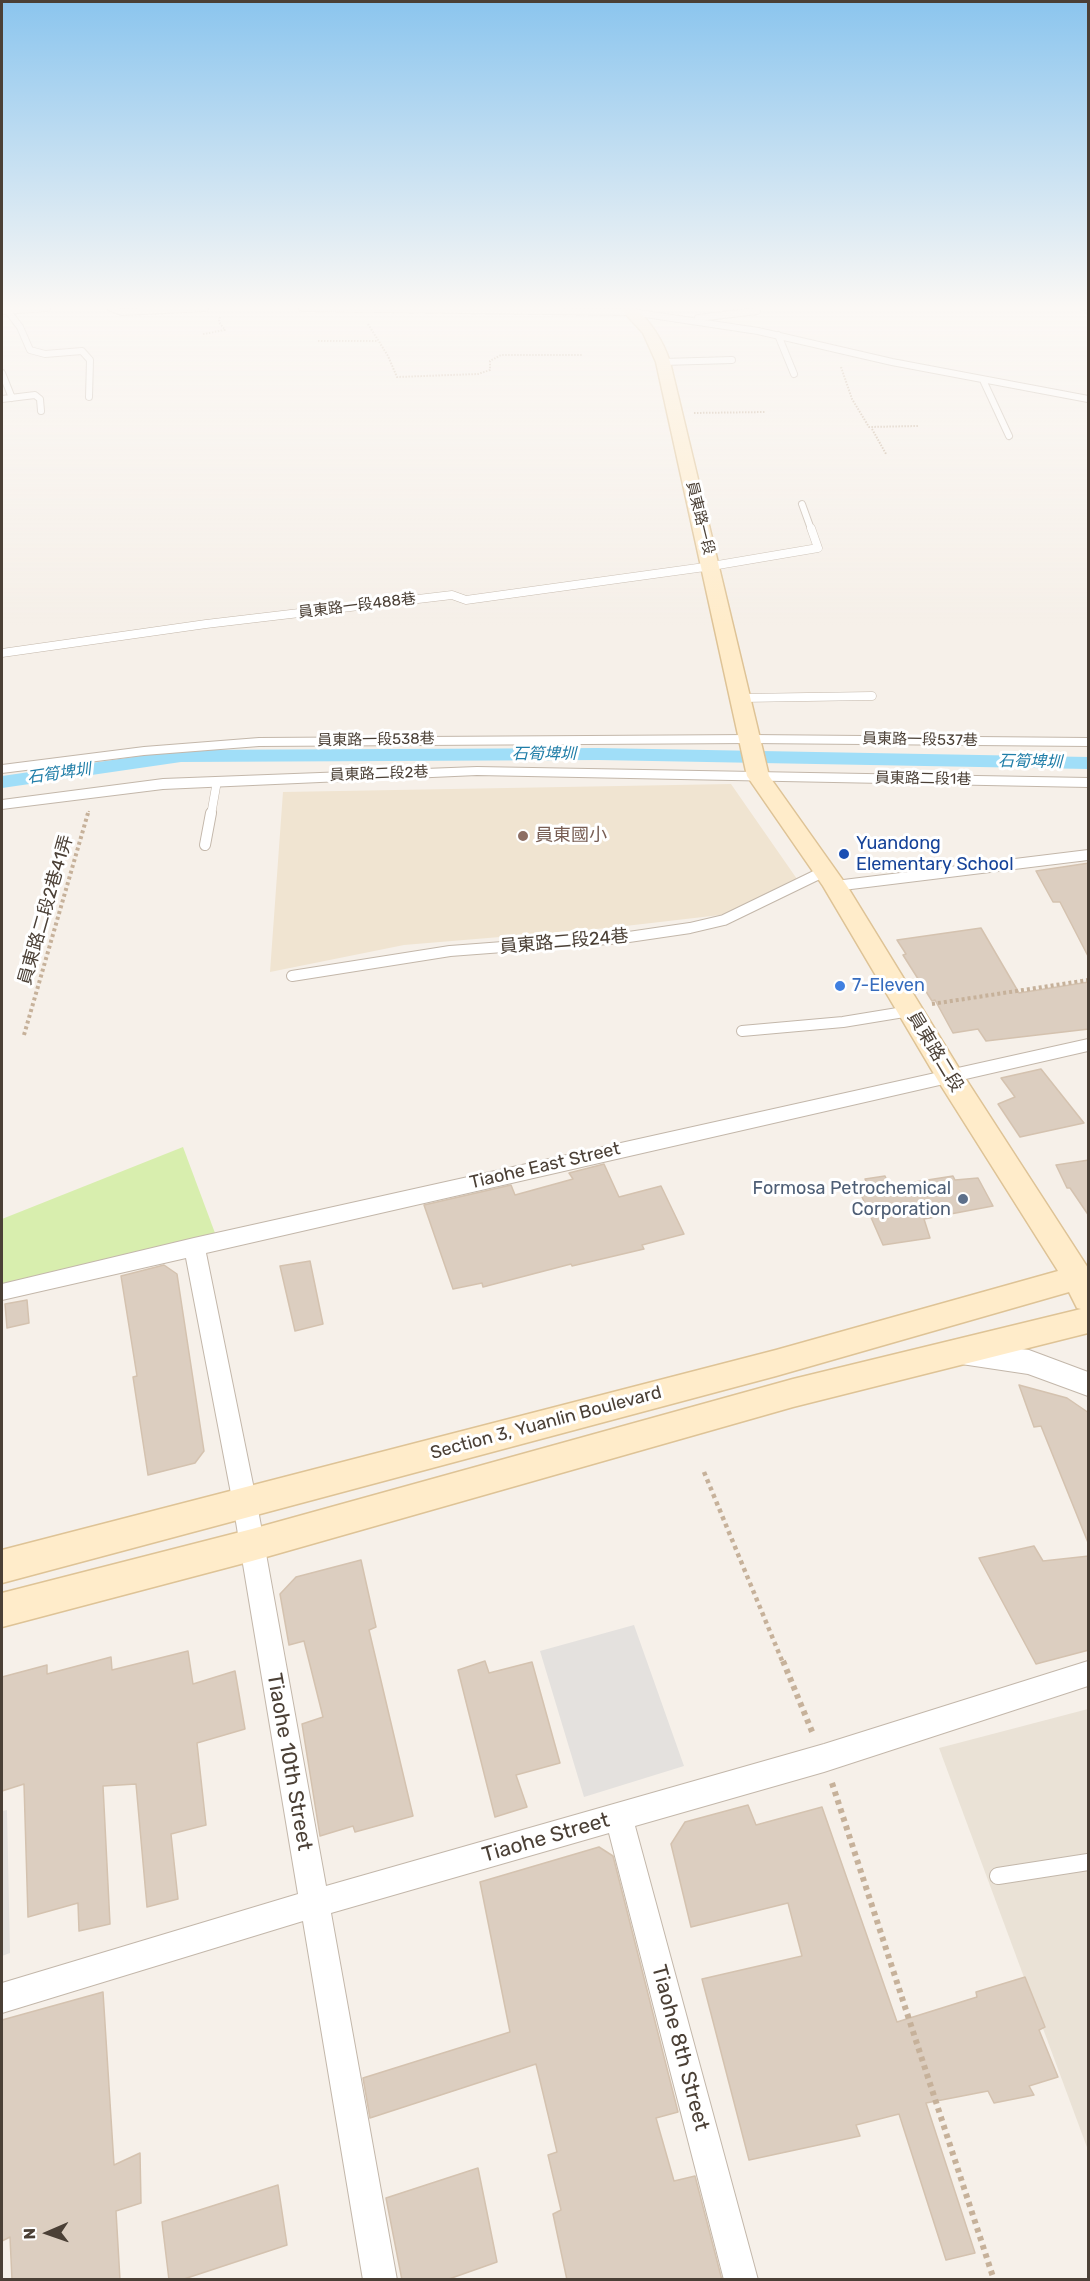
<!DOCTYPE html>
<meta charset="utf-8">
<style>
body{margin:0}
#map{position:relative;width:1090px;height:2281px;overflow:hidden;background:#f6f0e9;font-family:Rubik,sans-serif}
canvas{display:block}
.frame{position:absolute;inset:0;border:3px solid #4b4036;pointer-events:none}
.north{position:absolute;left:18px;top:2203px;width:60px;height:60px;-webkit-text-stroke:4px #fff;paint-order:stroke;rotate:268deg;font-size:16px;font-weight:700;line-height:24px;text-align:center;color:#4b4036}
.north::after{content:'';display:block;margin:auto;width:21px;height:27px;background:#4b4036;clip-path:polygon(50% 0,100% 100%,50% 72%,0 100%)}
</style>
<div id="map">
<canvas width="1090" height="2281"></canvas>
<div class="frame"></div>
<div class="north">N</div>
</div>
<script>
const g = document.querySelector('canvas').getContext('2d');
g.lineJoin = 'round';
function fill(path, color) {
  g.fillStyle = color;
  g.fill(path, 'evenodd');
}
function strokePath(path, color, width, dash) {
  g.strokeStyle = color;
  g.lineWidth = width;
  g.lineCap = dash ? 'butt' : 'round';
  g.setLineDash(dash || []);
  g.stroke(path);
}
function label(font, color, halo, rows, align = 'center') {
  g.font = font + ' Rubik,"Noto Sans TC",sans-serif';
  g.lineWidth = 6;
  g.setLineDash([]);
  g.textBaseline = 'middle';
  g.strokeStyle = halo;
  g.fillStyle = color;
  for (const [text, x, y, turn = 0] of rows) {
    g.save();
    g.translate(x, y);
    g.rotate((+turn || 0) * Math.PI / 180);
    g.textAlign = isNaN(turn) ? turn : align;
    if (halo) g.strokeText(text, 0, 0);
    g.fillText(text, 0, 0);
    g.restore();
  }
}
const residential = new Path2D(`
 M1088,1709V2150L939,1748Z`);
const education = new Path2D(`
 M731,784L797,879L729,914L608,928L404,945L270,972L283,792Z`);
const green = new Path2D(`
 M183,1147L215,1233L2,1285V1219Z`);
const parking = new Path2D(`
 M634,1625L684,1766L584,1797L540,1651Z
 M7,1810L10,1953L2,1956V1811Z`);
const stream = new Path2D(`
 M1081,308L1088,313`);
const canal = new Path2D(`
 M598,748L1088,757V769L598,760L181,762L2,788V776L181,750Z`);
const building = new Path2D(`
 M1089,863V958L1060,902H1053L1036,871Z
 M981,928L1019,993L1089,982V1029L986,1041L978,1029L953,1033L935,1000L932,1001L903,955L906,954L897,940Z
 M1041,1069L1084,1123L1020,1137L998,1104L1015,1097L1001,1078Z
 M1089,1160V1216L1070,1188H1067L1056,1165Z
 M604,1164L619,1197L661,1186L684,1234L642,1245L644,1249L572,1266L571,1264L483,1287L482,1283L453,1289L424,1205L511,1185L515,1195L573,1179L569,1173Z
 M885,1176L889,1186L953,1176L955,1180L978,1178L993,1206L924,1219L930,1238L883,1245L859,1190L869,1188L865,1179Z
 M310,1261L323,1324L295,1331L280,1266Z
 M164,1265L177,1274L204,1451L195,1463L148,1475L133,1377L137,1376L121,1276Z
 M27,1300L29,1323L7,1328L5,1304Z
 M1019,1385L1067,1398L1089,1413V1545L1041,1426L1034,1427Z
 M1034,1546L1043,1561L1089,1556V1650L1036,1664L979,1558Z
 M361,1560L376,1627L369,1630L413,1816L355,1832L353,1826L320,1836L302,1724L323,1717L304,1641L289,1645L280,1594L296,1577Z
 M188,1651L193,1684L235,1671L245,1729L197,1743L206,1825L171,1834L178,1899L147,1907L136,1784L103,1786L110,1924L79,1931L78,1903L28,1917L24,1784L2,1791V1677L47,1665V1674L111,1657L112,1670Z
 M485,1661L489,1673L532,1662L560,1763L516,1775L527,1807L495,1817L458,1670Z
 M748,1805L756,1825L822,1807L897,2022L977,1997L976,1992L1025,1977L1045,2027L1039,2030L1058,2077L1029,2086L1034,2095L994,2103L988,2091L926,2103L975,2253L946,2260L899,2114L856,2125L860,2136L749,2160L702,1979L802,1956L788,1903L691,1927L671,1844L685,1822Z
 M599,1847L613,1856L678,2112L656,2118L674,2181L695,2176L722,2280H567L553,2214L561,2210L548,2155L557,2152L536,2064L370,2118L363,2078L510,2032L480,1882Z
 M103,1992L114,2165L140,2153L141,2203L116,2211L120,2280H12L10,2237L2,2241V2020Z
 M478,2168L497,2262L446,2280H402L386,2198Z
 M278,2185L287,2245L181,2280H169L162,2222Z`);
const pathFar3 = new Path2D(`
 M368,324L388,356L397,377L478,374L490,370V361L501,355H582
 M203,334L225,330L219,322L220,316
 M318,341H377
 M841,367L852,399L869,427L918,426
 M694,413L765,412
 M872,429L886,454
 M88,815L89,811`);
const pathFar2 = new Path2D(`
 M932,1004L1088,980
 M24,1035L88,813`);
const pathFar1 = new Path2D(`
 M704,1472L783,1663`);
const path = new Path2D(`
 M783,1661L813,1734
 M832,1783L994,2280`);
const serviceFar3 = new Path2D(`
 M111,308L122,312L205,308
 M302,308L632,312L758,331L892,362L1088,399
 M7,310L20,327L30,350L45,354L82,351L90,360L89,397
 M2,311L47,308
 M698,318L757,311
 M778,335L794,374
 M663,362L732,360
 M2,373L12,398
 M983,380L1009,436
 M2,399L35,395L40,399L41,411
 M802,504L811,529`);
const serviceFar2 = new Path2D(`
 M2,653L206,624L452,595L466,600L712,566L818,548L811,528
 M742,698L872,696
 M211,815L217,781`);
const serviceFar1 = new Path2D(`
 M205,845L211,813
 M292,976L450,951L622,938L690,928L724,920L825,871
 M742,1031L843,1022L910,1011`);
const service = new Path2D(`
 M998,1876L1088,1862`);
const minor = new Path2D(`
 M751,735L1088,738V746L751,743L259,746L144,755L2,773V765L144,747L259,738Z
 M477,767L1088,778V787L477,775L163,789L2,809V800L163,779Z
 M1088,850V860L835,891L827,886L835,881Z
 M1088,1039V1051L206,1253L257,1504L326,1886L824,1744L1088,1661V1686L824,1772L635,1826L758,2280H724L609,1833L331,1913L397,2280H363L303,1921L2,2013V1983L298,1894L233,1504L186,1258L2,1300V1284L194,1238Z`);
const tertiary = new Path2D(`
 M958,1342L1029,1350L1088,1372V1396L1028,1374L948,1362L944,1354L948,1346Z`);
const secondary = new Path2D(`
 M620,308H635C652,323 663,341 670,362L769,776L847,886L960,1070L1088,1268V1333L793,1407L252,1561L2,1627V1593L252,1529L793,1379L1081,1309L1077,1308L1069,1292L776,1376L2,1583V1550L776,1350L1058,1271L940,1084L823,886L747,776L656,362L643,333Z`);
const markers = [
 [523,836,6,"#8d6e63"],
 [844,854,6,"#1a4fb4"],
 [840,986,6,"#3f7fe0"],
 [963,1199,6,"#5c6f8a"]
];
const farStreetnames = [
 ["員東路一段",700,518,76],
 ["員東路一段488巷",357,606,-7],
 ["員東路一段538巷",376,740,-1],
 ["員東路一段537巷",920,740,1],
 ["員東路二段2巷",379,774,-2],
 ["員東路二段1巷",923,779,1]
];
const farWaternames = [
 ["石筍埤圳",544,754],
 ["石筍埤圳",1030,762,1],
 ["石筍埤圳",59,774,-8]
];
const educationNames = [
 ["員東國小",535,836]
];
const transitNames = [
 ["Yuandong",856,844],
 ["Elementary School",856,865]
];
const streetNames = [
 ["員東路二段2巷41弄",46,910,-74],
 ["員東路二段24巷",564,942,-5],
 ["員東路二段",935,1052,59],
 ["Tiaohe East Street",545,1166,-13],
 ["Section 3, Yuanlin Boulevard",546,1423,-15]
];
const shopNames = [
 ["7-Eleven",852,986]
];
const serviceNames = [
 ["Formosa Petrochemical",951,1189],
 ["Corporation",951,1210]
];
const nearStreetnames = [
 ["Tiaohe 10th Street",289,1762,80],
 ["Tiaohe Street",546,1838,-16],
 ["Tiaohe 8th Street",680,2048,75]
];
fill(residential, '#eae2d6');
fill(education, '#f0e4d1');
fill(green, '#d8eeae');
fill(parking, '#e4e1de');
strokePath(stream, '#a0def8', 4);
fill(canal, '#a0def8');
fill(building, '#dccec0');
strokePath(building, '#d4c2af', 1.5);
strokePath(serviceFar3, '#c3b7aa', 8);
strokePath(serviceFar2, '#c3b7aa', 9);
strokePath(serviceFar1, '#c3b7aa', 12);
strokePath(service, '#c3b7aa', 18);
strokePath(minor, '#c3b7aa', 2);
strokePath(tertiary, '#c3b7aa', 2);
strokePath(secondary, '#dec396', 3);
strokePath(pathFar3, '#c6b19a', 2, [1.5, 1.5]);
strokePath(pathFar2, '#c6b19a', 4, [3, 3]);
strokePath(pathFar1, '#c6b19a', 4.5, [4, 4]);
strokePath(path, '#c6b19a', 6, [4.5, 4.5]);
strokePath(serviceFar3, '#fff', 6);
strokePath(serviceFar2, '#fff', 8);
strokePath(serviceFar1, '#fff', 10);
strokePath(service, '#fff', 16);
fill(minor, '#fff');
fill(tertiary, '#fff');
fill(secondary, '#ffecca');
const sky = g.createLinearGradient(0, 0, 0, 627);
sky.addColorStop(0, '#8bc5ee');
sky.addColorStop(0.49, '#fbf8f5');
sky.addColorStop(1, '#fbf8f500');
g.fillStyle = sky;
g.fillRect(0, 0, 1090, 627);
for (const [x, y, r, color] of markers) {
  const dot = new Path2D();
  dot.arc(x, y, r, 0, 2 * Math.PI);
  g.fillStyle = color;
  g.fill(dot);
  strokePath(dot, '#fff', 2);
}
label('15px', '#4b4036', '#fff', farStreetnames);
label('italic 16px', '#207ea8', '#fff', farWaternames);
label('18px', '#785e54', '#fff', educationNames, 'left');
label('18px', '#164399', '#fff', transitNames, 'left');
label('18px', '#4b4036', '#fff', streetNames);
label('18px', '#366cbe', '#fff', shopNames, 'left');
label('18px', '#4e5e75', '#fff', serviceNames, 'right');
label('21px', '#4b4036', '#fff', nearStreetnames);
</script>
